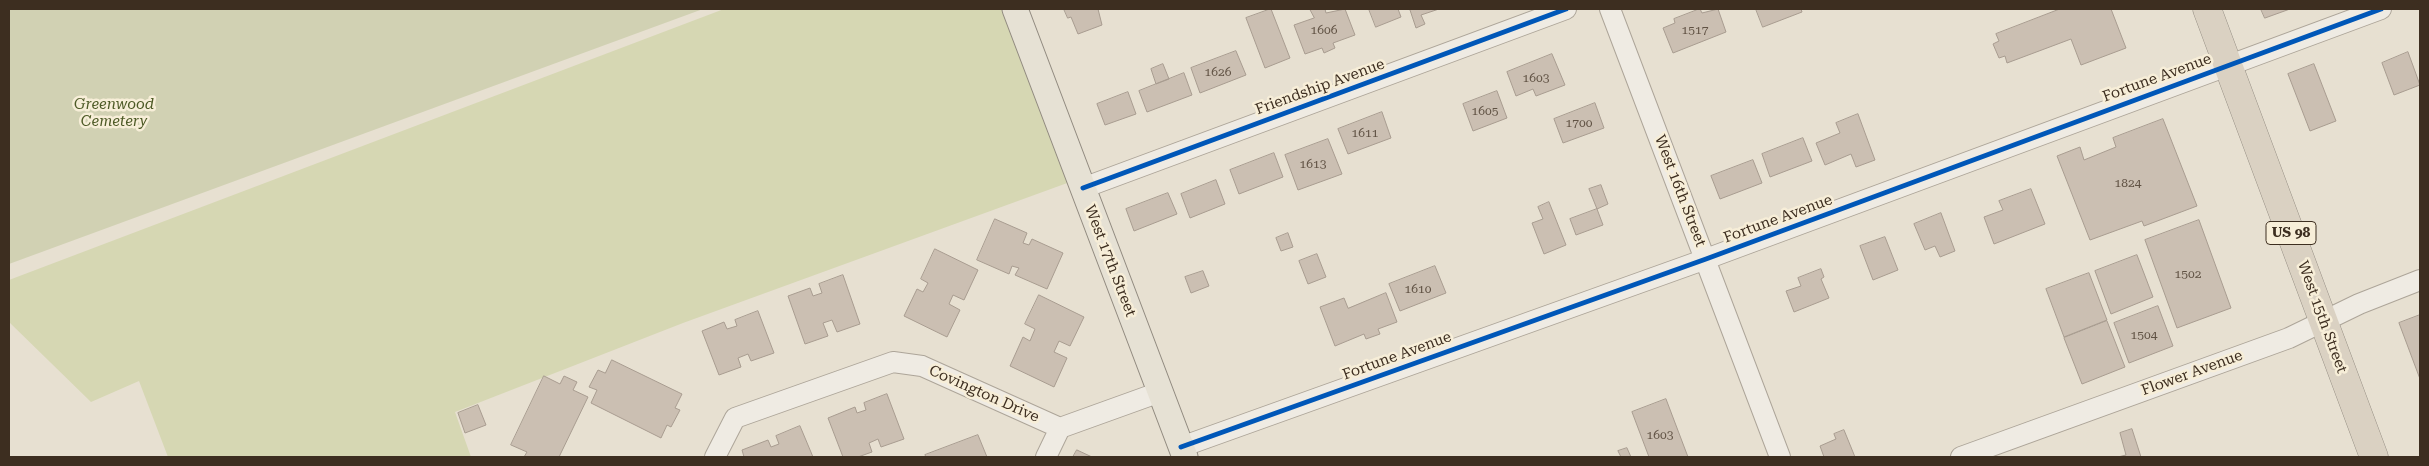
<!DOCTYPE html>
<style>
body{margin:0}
#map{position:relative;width:2429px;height:466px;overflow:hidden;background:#e7e0d1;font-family:"Roboto Serif",serif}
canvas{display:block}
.frame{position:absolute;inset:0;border:10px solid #3d2e20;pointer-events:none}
</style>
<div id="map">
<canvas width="2429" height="466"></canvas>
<div class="frame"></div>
</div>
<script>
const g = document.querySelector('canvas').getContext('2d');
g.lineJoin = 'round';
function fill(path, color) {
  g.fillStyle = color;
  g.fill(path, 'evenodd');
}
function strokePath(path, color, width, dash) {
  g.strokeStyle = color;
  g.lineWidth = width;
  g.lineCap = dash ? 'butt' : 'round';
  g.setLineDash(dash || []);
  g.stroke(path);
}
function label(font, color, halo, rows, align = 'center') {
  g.font = font + ' "Roboto Serif",serif';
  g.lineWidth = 5;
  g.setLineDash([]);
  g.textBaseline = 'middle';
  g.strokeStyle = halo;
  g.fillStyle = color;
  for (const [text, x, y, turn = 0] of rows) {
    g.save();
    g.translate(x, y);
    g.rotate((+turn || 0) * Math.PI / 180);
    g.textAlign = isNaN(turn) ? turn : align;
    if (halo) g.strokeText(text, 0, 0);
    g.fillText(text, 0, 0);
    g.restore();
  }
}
const green = new Path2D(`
 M724,9H1003L1070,182L683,323L455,412L471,457H168L139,381L91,402L9,322V280Z`);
const cemetery = new Path2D(`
 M9,9H703L9,264Z`);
const building = new Path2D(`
 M1064,9H1098L1102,25L1078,34L1071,17L1068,18Z
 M1271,9L1290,58L1265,68L1246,18Z
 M1310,9H1325L1326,13L1345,9L1355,35L1333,43L1335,48L1324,53L1322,48L1305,54L1294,25L1314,18Z
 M1369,9H1398L1401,17L1376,27Z
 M1413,9H1439L1421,15L1425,24L1416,28L1410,10Z
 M1700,9L1702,13L1718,9L1726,32L1673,53L1663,28L1675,23L1674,19Z
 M1756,9H1801L1802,12L1763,27Z
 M2060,9H2111L2126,48L2081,65L2071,39L2007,63L2005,56L1999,58L1993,44L1999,41L1996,34Z
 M2261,9H2290L2265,18Z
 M1236,51L1246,75L1200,93L1191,68Z
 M2408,52L2420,85L2394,95L2382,63Z
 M1552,54L1565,85L1536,96L1533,89L1516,96L1507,72Z
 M1163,64L1169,79L1156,84L1151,69Z
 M2314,64L2336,121L2310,131L2288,74Z
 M1184,73L1192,95L1147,112L1139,91Z
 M1497,91L1507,118L1473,131L1463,104Z
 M1128,92L1136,114L1105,125L1097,104Z
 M1595,103L1604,128L1563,143L1554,119Z
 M1382,112L1391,138L1348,154L1338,129Z
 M1858,114L1875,160L1856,167L1851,154L1825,165L1816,143L1840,133L1836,123Z
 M2163,119L2197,206L2144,226L2142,221L2090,240L2057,156L2080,147L2084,160L2116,147L2113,138Z
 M1803,138L1812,161L1770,177L1762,154Z
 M1328,139L1342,174L1298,190L1285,155Z
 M1274,153L1283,177L1239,194L1230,170Z
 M1753,160L1762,183L1720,199L1711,176Z
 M1216,180L1225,204L1190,218L1181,194Z
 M1601,185L1608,204L1597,209L1589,189Z
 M2031,189L2045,224L1994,244L1984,217L2003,210L1999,201Z
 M1168,193L1177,214L1134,231L1126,209Z
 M1549,202L1566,245L1544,254L1532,223L1543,219L1538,207Z
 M1597,209L1603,225L1576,235L1570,219Z
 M1941,213L1955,251L1940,257L1935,246L1925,250L1914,224Z
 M995,219L1027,233L1023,243L1029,245L1032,239L1063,253L1047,289L1015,275L1019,268L1012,266L1009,274L977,260Z
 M2199,220L2231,308L2177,328L2145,240Z
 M1288,233L1293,247L1281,251L1276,238Z
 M1885,237L1898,270L1873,280L1860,246Z
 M935,249L978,270L964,300L953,295L949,304L960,310L947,337L904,316L917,289L923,292L928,283L921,279Z
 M1317,254L1326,277L1308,284L1299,261Z
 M2137,255L2153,297L2111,314L2095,271Z
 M1435,266L1446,293L1400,311L1389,284Z
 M1821,269L1824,277L1821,279L1829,298L1794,312L1786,291L1801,286L1798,278Z
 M1203,271L1209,286L1191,293L1185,277Z
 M2089,273L2107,320L2064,337L2046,289Z
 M843,275L860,324L837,332L832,320L823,323L828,336L805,344L788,296L810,288L813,296L822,293L819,284Z
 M1386,293L1397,322L1378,329L1380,334L1366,339L1364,334L1335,346L1320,307L1344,298L1348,308Z
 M1039,295L1084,317L1070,346L1059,341L1054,352L1067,358L1054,387L1010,366L1023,337L1030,341L1035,329L1025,324Z
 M2158,306L2173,346L2129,363L2114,323Z
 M758,311L774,353L751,361L748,354L738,358L741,367L719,375L702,331L724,322L727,329L737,326L735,320Z
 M2420,315V379L2399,323Z
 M2107,321L2125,367L2082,384L2064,338Z
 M612,360L682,394L675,408L680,410L671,427L667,425L661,438L591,403L597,390L589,387L598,370L605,373Z
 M544,376L560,384L564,376L577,382L573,390L588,397L559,457H524L527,452L511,445Z
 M887,394L904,439L881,447L878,439L869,443L872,452L858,457H843L828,418L855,407L857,413L866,410L864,403Z
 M1666,399L1688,457H1649L1632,412Z
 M478,405L486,425L465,433L458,413Z
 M800,426L813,457H744L742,450L768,440L771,447L779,444L776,436Z
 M2132,429L2141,457H2118L2126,455L2120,433Z
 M1844,430L1855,457H1824L1820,446L1836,439L1834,434Z
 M978,435L987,457H926L925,455Z
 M1627,448L1631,457H1621L1618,451Z
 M1077,450L1092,457H1073Z`);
const minor = new Path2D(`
 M1610,9L1780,457
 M1083,188L1566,9
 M1181,447L1706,259L2381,9
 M715,457L735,418L893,362L922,366L1060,428L1160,392
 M1046,457L1060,428
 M1961,457L2289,338L2359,304L2420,280`);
const major = new Path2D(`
 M1015,9L1185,457`);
const highway = new Path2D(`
 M2207,9L2374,457`);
const cycleway = new Path2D(`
 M1083,188L1566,9
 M1181,447L1706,259L2381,9`);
const numberNames = [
 ["1606",1324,30],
 ["1517",1695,30],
 ["1626",1218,72],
 ["1603",1536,78],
 ["1605",1485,111],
 ["1700",1579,123],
 ["1611",1365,133],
 ["1613",1313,164],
 ["1824",2128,183],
 ["1502",2188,274],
 ["1610",1418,289],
 ["1504",2144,335],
 ["1603",1660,435]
];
const shields = [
 [2291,233,50]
];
const shieldNames = [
 ["US 98",2291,233]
];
const streetNames = [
 ["Fortune Avenue",2157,78,-20],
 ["Friendship Avenue",1320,87,-20],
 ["West 16th Street",1680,191,69],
 ["Fortune Avenue",1778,219,-20],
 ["West 17th Street",1110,261,69],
 ["West 15th Street",2322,317,70],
 ["Fortune Avenue",1397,356,-20],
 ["Flower Avenue",2192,373,-20],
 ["Covington Drive",984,394,24]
];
const parkNames = [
 ["Greenwood",114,105],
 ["Cemetery",114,122]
];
fill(green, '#d6d7b3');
fill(cemetery, '#d1d1b3');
fill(building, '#cbbfb2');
strokePath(building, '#a89c90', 1);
strokePath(minor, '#ada599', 22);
strokePath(major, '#928b80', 27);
strokePath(highway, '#928b80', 29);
strokePath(minor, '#efebe3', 20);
strokePath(major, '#e6e1d4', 25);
strokePath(highway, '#dad1c2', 28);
strokePath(cycleway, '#0057b8', 5);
label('12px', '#605244', null, numberNames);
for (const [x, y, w] of shields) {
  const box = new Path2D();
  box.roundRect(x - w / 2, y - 11.5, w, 23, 4);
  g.fillStyle = '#f7eed8';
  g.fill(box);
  strokePath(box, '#3d2e20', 1);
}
label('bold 14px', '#3d2e20', null, shieldNames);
label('15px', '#3d2e20', '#f7eed8', streetNames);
label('italic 15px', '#4d5a26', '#f7eed8', parkNames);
</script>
